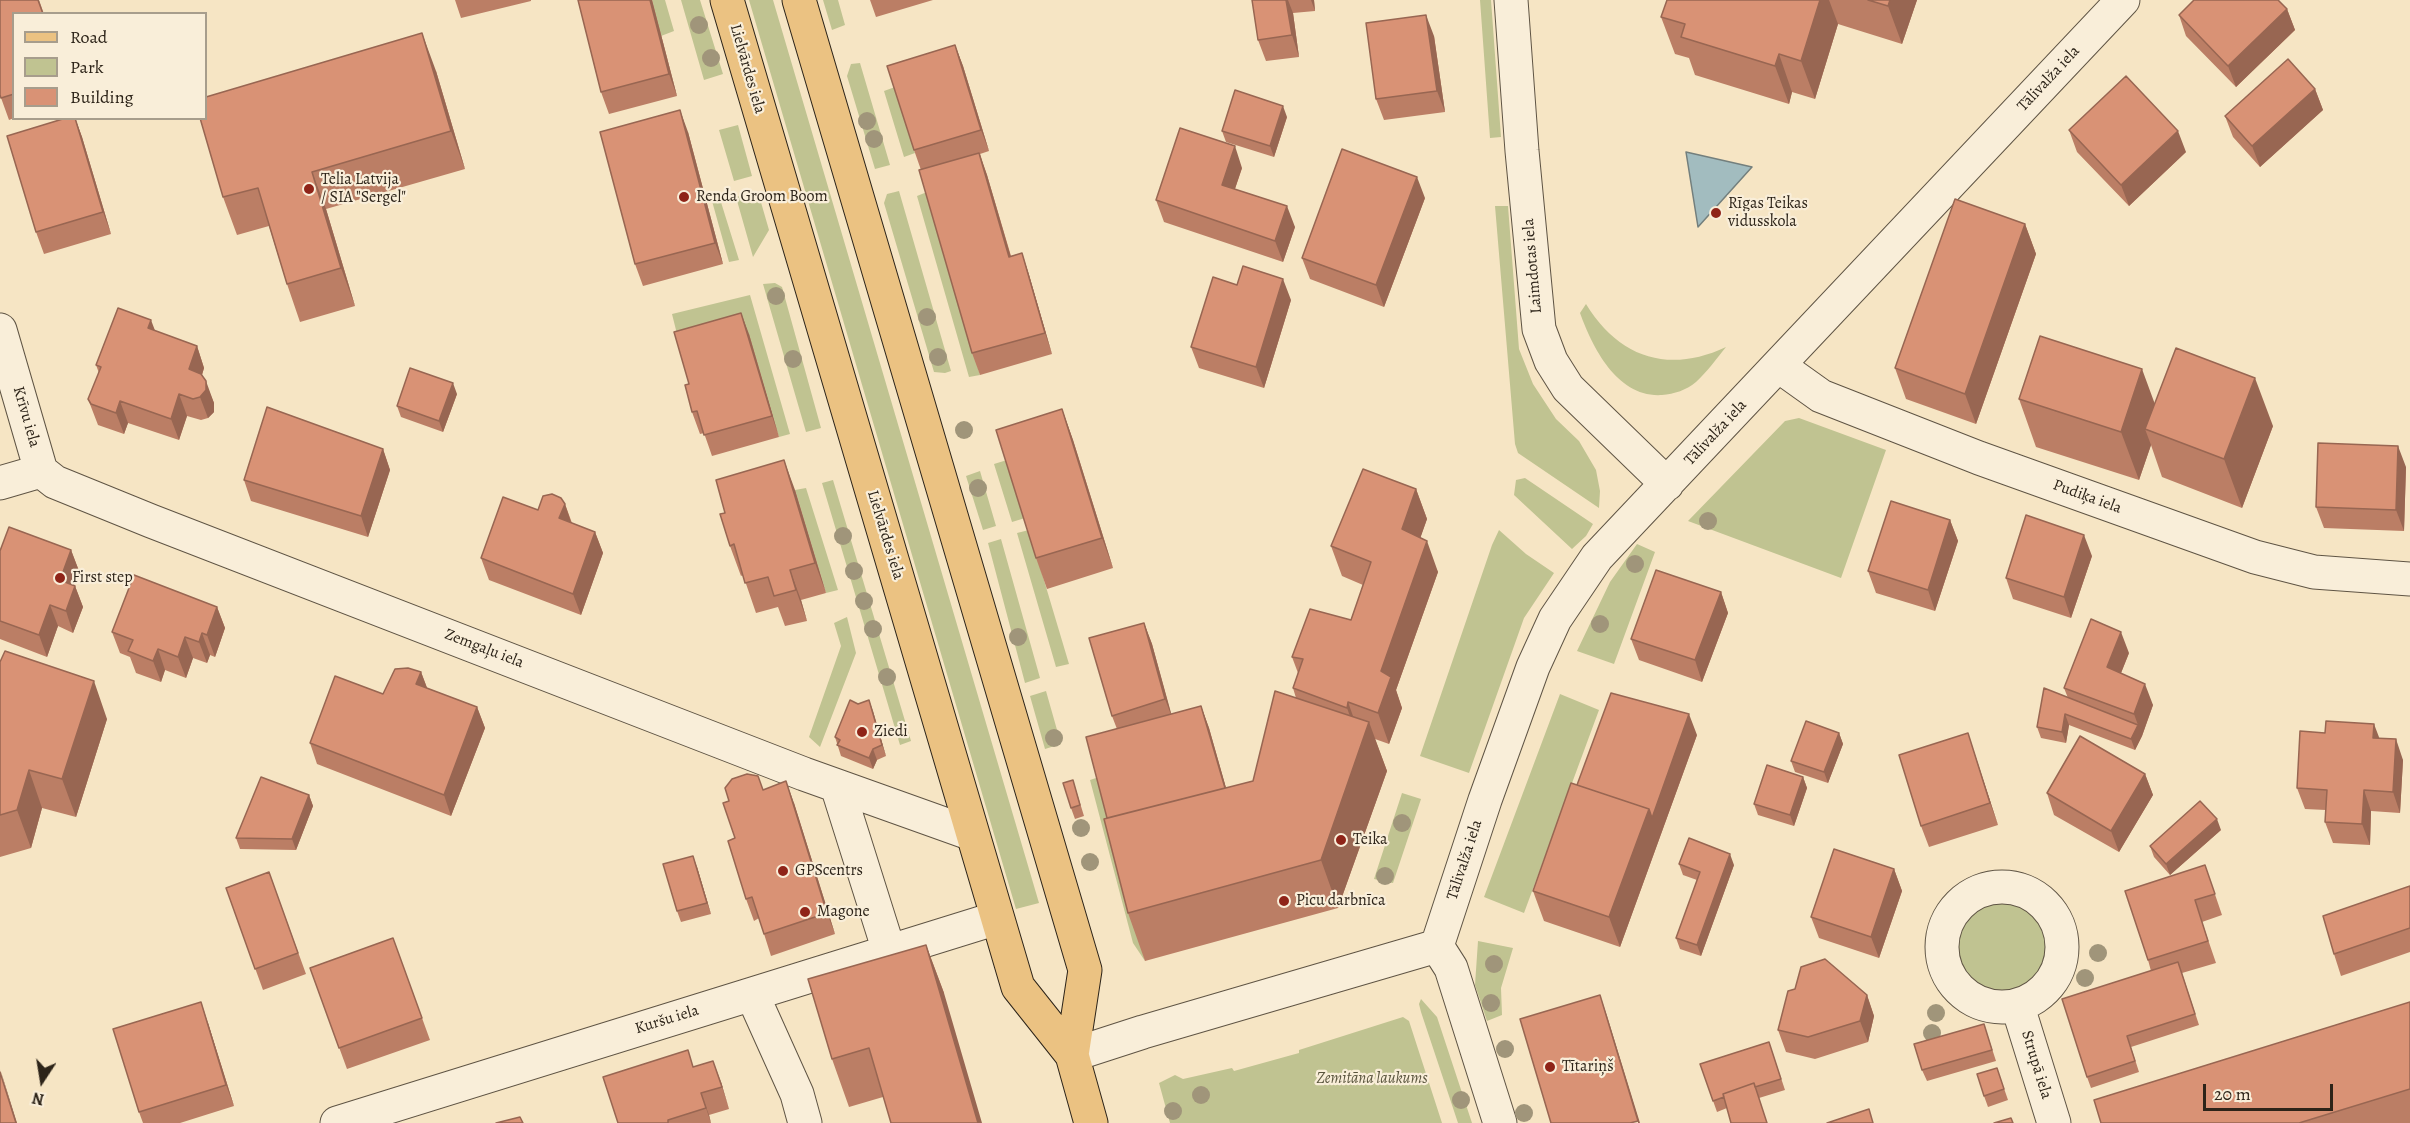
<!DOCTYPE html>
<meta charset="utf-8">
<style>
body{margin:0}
#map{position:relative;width:2410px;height:1123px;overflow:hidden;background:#f6e5c4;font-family:Alegreya,serif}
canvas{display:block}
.legend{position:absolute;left:12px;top:12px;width:195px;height:108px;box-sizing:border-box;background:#f9eed9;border:2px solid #a79d8c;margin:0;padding:8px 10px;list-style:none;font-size:18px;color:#2d2419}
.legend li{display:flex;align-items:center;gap:12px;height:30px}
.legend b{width:30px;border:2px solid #a79d8c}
.north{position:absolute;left:12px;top:1051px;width:60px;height:60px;-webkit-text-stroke:4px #f9eed9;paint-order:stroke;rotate:192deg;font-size:16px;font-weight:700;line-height:24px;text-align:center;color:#2d2419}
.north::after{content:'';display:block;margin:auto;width:21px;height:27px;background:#2d2419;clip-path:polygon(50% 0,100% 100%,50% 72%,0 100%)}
.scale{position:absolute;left:2203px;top:1084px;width:130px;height:27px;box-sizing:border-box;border:3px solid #2d2419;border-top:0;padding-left:8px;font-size:18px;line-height:21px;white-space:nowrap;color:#2d2419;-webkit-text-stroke:4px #f9eed9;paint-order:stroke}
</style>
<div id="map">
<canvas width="2410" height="1123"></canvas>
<ul class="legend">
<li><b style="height:8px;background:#ebc282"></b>Road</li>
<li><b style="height:16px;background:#c0c391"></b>Park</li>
<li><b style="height:16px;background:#d99275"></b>Building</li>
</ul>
<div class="north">N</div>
<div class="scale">20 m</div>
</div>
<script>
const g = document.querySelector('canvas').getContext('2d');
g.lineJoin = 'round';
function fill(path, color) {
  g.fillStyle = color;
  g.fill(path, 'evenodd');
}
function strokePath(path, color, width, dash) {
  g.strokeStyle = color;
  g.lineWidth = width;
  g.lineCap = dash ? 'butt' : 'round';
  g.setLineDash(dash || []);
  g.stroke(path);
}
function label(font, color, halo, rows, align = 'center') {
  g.font = font + ' Alegreya,serif';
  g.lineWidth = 4.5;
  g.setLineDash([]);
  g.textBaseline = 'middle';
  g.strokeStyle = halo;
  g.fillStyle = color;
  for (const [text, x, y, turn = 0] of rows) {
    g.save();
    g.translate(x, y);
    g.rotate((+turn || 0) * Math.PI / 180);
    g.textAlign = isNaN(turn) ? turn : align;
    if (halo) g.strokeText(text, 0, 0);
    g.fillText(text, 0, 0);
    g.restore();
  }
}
const green = new Path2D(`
 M652,0H665L674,31L661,36Z
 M681,0H700L723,74L704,80Z
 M749,0H773L1039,903L1016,909Z
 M823,0H838L845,25L832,30Z
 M1480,0H1491L1501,137L1490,138Z
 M860,63L890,165L875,169L847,76L851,64Z
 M895,87L915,153L904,157L884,91Z
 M738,125L752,176L734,181L719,130Z
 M899,191L951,371L945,373L934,372L884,203L887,194Z
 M758,192L769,230L753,257L736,197Z
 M927,192L980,375L969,377L917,196Z
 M720,199L739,260L729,262L712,201Z
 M1495,206H1508L1519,349L1533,384L1556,419L1579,441L1596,470L1600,491L1599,508L1518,453L1515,444Z
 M775,283L782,287L821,428L806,432L763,284Z
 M750,295L790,434L779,437L749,335L682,354L672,314Z
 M1586,304C1619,358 1669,374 1726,347C1717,358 1707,372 1696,382C1687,390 1674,394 1662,395C1618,398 1593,349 1580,313Z
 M1799,418L1886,450L1841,578L1688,521L1785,421Z
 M1007,460L1025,518L1012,522L994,464Z
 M980,471L996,526L983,530L966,476Z
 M1525,478L1593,524L1586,536L1572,549L1514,495L1516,480Z
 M833,480L911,741L900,745L822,483Z
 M806,488L838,590L826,593L795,490Z
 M1029,530L1069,664L1056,667L1017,533Z
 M1499,530L1526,554L1554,573L1524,618L1469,773L1420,756L1492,545Z
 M1001,539L1040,678L1025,683L988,543Z
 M1637,544L1655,552L1614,664L1577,651L1610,582Z
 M847,617L856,653L820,747L809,737L841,646L834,623Z
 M1046,691L1061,744L1045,749L1030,696Z
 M1560,694L1599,710L1524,913L1484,897Z
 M1099,777L1145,961L1133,943L1090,780Z
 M1402,793L1421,799L1393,883L1374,879Z
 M1954 947a48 48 0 1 1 96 0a48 48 0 1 1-96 0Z
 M1478,941L1513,948L1501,988L1502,1015L1487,1021L1475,985Z
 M1421,999L1437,1017L1472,1123H1458L1421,1012L1419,1004Z
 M1403,1017L1409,1021L1442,1123H1170L1159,1083L1175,1075L1183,1079L1232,1068L1234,1071L1299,1053V1050Z`);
const water = new Path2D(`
 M1686,152L1752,167L1698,227Z`);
const minor = new Path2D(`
 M1511,0L1522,151L1539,329L1551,361L1568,388L1667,484
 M0,330L41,471
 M1779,366L1821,396L1979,458L2255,557L2314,572L2410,579
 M41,471L55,482L151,521L804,774L972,834
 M0,483L41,471
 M837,786L889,951
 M1942 947a60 60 0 1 1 120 0a60 60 0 1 1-120 0Z
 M1437,946L1485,800L1533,667L1555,619L1597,557L2123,0
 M1437,946L1451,968L1500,1123
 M752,994L797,1094L805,1123
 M2018,1007L2054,1123
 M1072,1055L1143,1032L1437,946
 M337,1123L997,918`);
const major = new Path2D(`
 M727,0L1018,987L1072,1055L1091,1123
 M799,0L1085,970L1072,1055`);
const trees = [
 [699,25],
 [711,58],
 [867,121],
 [874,139],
 [776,296],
 [927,317],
 [938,357],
 [793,359],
 [964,430],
 [978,488],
 [1708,521],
 [843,536],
 [1635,564],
 [854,571],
 [864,601],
 [1600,624],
 [873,629],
 [1018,637],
 [887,677],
 [1054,738],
 [1402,823],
 [1081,828],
 [1090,862],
 [1385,876],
 [2098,953],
 [1494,964],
 [2085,978],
 [1491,1003],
 [1936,1013],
 [1932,1033],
 [1505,1049],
 [1201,1095],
 [1461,1100],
 [1173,1111],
 [1524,1113]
];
const wall = new Path2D(`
 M0,0H39L44,14H14V118L9,120L0,95Z
 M455,0H531V1L461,18Z
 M578,0H652L677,96L609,114L601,92Z
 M870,0H933L876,17Z
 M1252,0H1314L1315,11L1293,13L1299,57L1266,61L1258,40Z
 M1667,0H1917L1902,44L1838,24L1815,99L1792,92L1789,104L1695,75L1689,58L1675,54L1661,17Z
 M2287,9L2295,30L2236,87L2186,36L2179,15Z
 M1434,36L1445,112L1384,120L1376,99Z
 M955,45L963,66L989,151L980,154L987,175L1011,256L1022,253L1029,275L1052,354L980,375L972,353L921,170L914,150Z
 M436,71L465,169L326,209L355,306L300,322L287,284L269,226L237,235L223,197Z
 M2315,89L2323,110L2260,167L2233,137L2225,116Z
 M1287,117L1274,157L1226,142L1222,131Z
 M75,118L82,137L111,234L44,254L36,232Z
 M2069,130L2186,152L2129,206L2077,152Z
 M688,132L723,264L643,286L635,264Z
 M1242,168L1235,189L1295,227L1283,262L1164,222L1156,200Z
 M1425,198L1384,307L1310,279L1302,258Z
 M2025,224L2036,254L1976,424L1906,399L1895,368Z
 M1291,300L1264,388L1199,368L1191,347Z
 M155,331L197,346L204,368L202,375L214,403V412L208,418L201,420L187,416L179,440L128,423L124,434L98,425L88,399L99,373L96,365Z
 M749,334L779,437L712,456L704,433L700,434L692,412L689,384Z
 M457,394L443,432L401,417L397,406Z
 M2019,399L2154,404L2273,426L2242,508L2162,477L2151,445L2139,480L2036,447Z
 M1062,409L1073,440L1113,568L1047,589L1036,558Z
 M383,449L390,470L368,537L251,501L244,480Z
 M2406,467L2404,531L2324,528L2316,507Z
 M1416,489L1427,519L1420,538L1438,572L1396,690L1402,708L1389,744L1375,739L1387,771L1338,908L1145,961L1128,913L1107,818L1117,729L1112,716L1144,623L1152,644L1171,714L1201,706L1209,728L1226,788L1253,781L1296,698L1293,688L1298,673L1292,657L1351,620L1363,585L1342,576L1331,546Z
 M795,490L826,593L801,600L807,621L785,626L778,607L756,613L743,575L741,576L730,546Z
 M565,504L572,523L595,532L603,553L581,615L489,580L481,558L538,510Z
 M1950,520L1958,541L1935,611L1876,593L1868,571Z
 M71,550L79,571L74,585L75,586L83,607L73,633L58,626L47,657L0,639V551Z
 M2092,556L2071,618L2013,599L2006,578Z
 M1721,592L1728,613L1702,682L1639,660L1631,639Z
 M217,607L225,628L215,657L210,655L207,663L193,658L186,678L165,670L161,682L136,673L130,657L120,653L112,632Z
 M2129,653L2121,673L2153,705L2142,736L2135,750L2069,725L2066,743L2041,738L2037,727L2068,698L2064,688Z
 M0,662L107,719L76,817L42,808L31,848L0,857Z
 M421,672L427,688L477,707L485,728L451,816L317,764L310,743L383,694Z
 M869,700L886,756L877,760L873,769L841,756L835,737L858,704Z
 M1839,733L1843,744L1828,783L1795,772L1791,761Z
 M1968,733L1998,825L1929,847L1921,826Z
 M1697,735L1620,947L1544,921L1533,891L1577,785Z
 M2379,738L2403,760L2400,813L2371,811L2370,845L2333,843L2325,822L2326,810L2305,809L2297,788Z
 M2145,774L2153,795L2119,852L2054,815L2047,793Z
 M1803,777L1807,788L1794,826L1758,815L1754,804Z
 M1073,780L1084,816L1075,819L1071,808Z
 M763,790L794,803L835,934L771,956L759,918L754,921L746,899L735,838Z
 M309,795L313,806L296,850L240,849L236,838Z
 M2221,830L2170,875L2154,857L2150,846Z
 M1679,864L1734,865L1701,956L1680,949L1676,938L1697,880L1683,875Z
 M2205,865L2222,915L2202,922L2216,963L2182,973L2199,1025L2131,1047L2139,1072L2091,1088L2087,1077L2151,971L2148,960Z
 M697,867L711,914L681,922L677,911Z
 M1894,869L1902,891L1879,958L1819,938L1811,917Z
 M269,872L306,974L263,990L226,888Z
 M2410,886V952L2341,976L2334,954Z
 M393,938L430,1040L347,1069L310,968Z
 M926,945L944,993L883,1097L849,1107L832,1059Z
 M1867,995L1874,1016L1868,1042L1815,1059L1786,1052L1778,1030Z
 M2410,1002V1123H2101Z
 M208,1023L234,1106L180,1123H143L139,1112Z
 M1984,1024L1996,1061L1927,1081L1922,1070Z
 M1769,1042L1785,1090L1759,1098L1767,1123L1727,1108L1717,1112L1700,1064Z
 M694,1067L721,1082L729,1109L709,1115L711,1123H618Z
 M1997,1068L2008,1100L1988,1107L1984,1096Z`);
const shadedWall = new Path2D(`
 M650,0H652L677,96L669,74Z
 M1286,0H1288L1293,13L1299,57L1292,35Z
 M1311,0H1314L1315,11Z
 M1820,0H1829L1838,24L1815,99L1801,61Z
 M1890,0H1917L1902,44L1888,6Z
 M2287,9L2295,30L2236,87L2228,66Z
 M1426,15L1434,36L1445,112L1437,91Z
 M422,33L436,71L465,169L451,131Z
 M955,45L963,66L989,151L981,130Z
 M1779,54L1792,92L1789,104L1775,66Z
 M2315,89L2323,110L2260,167L2252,146Z
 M1283,106L1287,117L1274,157L1270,146Z
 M680,110L688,132L723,264L715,243Z
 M75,118L82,137L111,234L103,212Z
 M2178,131L2186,152L2129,206L2121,185Z
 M1235,146L1242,168L1229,206L1222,185Z
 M979,153L987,175L1017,278L1009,257Z
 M312,172L326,209L355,306L341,268Z
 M1417,177L1425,198L1384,307L1376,285Z
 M1287,206L1295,227L1283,262L1275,241Z
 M2025,224L2036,254L1976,424L1965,394Z
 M1022,253L1029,275L1052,354L1045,333Z
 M1283,279L1291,300L1264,388L1256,367Z
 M741,313L749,334L779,437L772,416Z
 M151,320L159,341L148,328Z
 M197,346L204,368L197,391L189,369Z
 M2142,369L2160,418L2145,429L2151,445L2139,480L2121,432Z
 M2255,378L2273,426L2242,508L2224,459Z
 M206,381L214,403V412L208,418L200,397Z
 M453,383L457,394L443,432L439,421Z
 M179,394L187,416L179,440L171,419Z
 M120,401L128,423L124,434L116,413Z
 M1062,409L1073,440L1113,568L1102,538Z
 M2398,446L2406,467L2404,531L2396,510Z
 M383,449L390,470L368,537L361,516Z
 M784,460L795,490L826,593L815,563Z
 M1416,489L1427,519L1413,559L1402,529Z
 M565,504L572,525L559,518Z
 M1950,520L1958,541L1935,611L1928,590Z
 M595,532L603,553L581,615L573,594Z
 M2084,535L2092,556L2071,618L2064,597Z
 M1427,541L1438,572L1396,690L1402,708L1389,744L1378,713L1381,671Z
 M71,550L79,571L67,601L60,580Z
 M790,570L801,600L807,621L796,590Z
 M75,586L83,607L73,633L66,611Z
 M1721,592L1728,613L1702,682L1695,660Z
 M50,605L58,626L47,657L39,635Z
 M217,607L225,628L215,657L207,635Z
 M1144,623L1152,644L1173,720L1165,699Z
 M2121,632L2129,653L2115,688L2107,667Z
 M202,633L210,655L207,663L199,642Z
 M185,637L193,658L186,678L178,657Z
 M158,649L165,670L161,682L153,661Z
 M421,672L429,693L416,684Z
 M94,681L107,719L76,817L62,779Z
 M2145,684L2153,705L2142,736L2135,750L2131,739L2138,725L2134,714Z
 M869,700L873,711L886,756L882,745Z
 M1348,702L1359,733L1358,738L1347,708Z
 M1201,706L1209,728L1240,837L1233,816Z
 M477,707L485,728L451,816L444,795Z
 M1689,714L1697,735L1620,947L1609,917L1649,809Z
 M2065,714L2069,725L2066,743L2062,732Z
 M1369,722L1387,771L1338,908L1321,860Z
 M2374,724L2382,745L2373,738Z
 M1839,733L1843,744L1828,783L1824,772Z
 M1968,733L1975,755L1998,825L1990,803Z
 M2396,739L2403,760L2400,813L2393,792Z
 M873,749L877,760L873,769L869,758Z
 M29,770L42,808L31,848L17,810Z
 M2145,774L2153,795L2119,852L2111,831Z
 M1803,777L1807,788L1794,826L1790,815Z
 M786,781L794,803L835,934L827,913Z
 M2364,790L2371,811L2370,845L2362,824Z
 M309,795L313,806L296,850L292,839Z
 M2217,819L2221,830L2170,875L2166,864Z
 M1730,854L1734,865L1701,956L1697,945Z
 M693,856L697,867L711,914L707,903Z
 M1894,869L1902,891L1879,958L1871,937Z
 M926,945L944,993L982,1123H978Z
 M1600,995L1607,1016L1640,1123H1638V1121Z
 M1867,995L1874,1016L1868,1042L1860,1021Z
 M201,1002L208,1023L234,1106L226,1085Z
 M713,1061L721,1082L729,1109L722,1087Z
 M0,1069L3,1078L17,1123H16Z
 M701,1093L709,1115L711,1123Z`);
const building = new Path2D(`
 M0,0H38L43,14H14V94L1,98L0,95Z
 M578,0H650L669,74L601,92Z
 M1252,0H1286L1292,35L1258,40Z
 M1667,0H1820L1801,61L1779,54L1775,66L1681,37L1685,24L1661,17Z
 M1868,0H1890L1888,6Z
 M2194,0H2278L2287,9L2228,66L2179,15Z
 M1426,15L1437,91L1376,99L1366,23Z
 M422,33L451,131L312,172L341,268L287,284L258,188L223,197L200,118H206V97Z
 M955,45L981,130L914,150L887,66Z
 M2288,59L2315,89L2252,146L2225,116Z
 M2126,76L2178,131L2121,185L2069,130Z
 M1235,90L1283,106L1270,146L1222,131Z
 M680,110L715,243L635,264L600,132Z
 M66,118H75L103,212L36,232L7,136Z
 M1180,128L1235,146L1222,185L1287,206L1275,241L1156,200Z
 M1342,149L1417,177L1376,285L1302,258Z
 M979,153L1009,257L1022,253L1045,333L972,353L919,170Z
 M1955,199L2025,224L1965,394L1895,368Z
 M1243,266L1283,279L1256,367L1191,347L1213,277L1237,285Z
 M118,308L151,320L148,328L197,346L189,369L201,374L206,381V390L200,397L193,399L179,394L171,419L120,401L116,413L91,404L88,399L101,367L96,365Z
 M741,313L772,416L704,435L697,411L692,412L685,385L689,384L674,332Z
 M2040,336L2142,369L2121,432L2019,399Z
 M2176,348L2255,378L2224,459L2145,429Z
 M410,368L453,383L439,421L397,406Z
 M267,407L383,449L361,516L244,480Z
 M1062,409L1102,538L1036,558L996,430Z
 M2318,443L2398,446L2396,510L2316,507Z
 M784,460L815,563L790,570L796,590L774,596L768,577L745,583L734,544L730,546L720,514L725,513L716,480Z
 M1363,469L1416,489L1402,529L1427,541L1381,671L1391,677L1378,713L1348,702L1347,708L1293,688L1303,659L1292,657L1310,609L1351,620L1371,562L1331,546Z
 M552,494L561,498L565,504L559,518L595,532L573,594L481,558L503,497L538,510L543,496Z
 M1891,501L1950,520L1928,590L1868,571Z
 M2026,515L2084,535L2064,597L2006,578Z
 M9,527L71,550L60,580L75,586L66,611L50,605L39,635L0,621V551Z
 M1656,570L1721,592L1695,660L1631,639Z
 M134,575L217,607L207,635L202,633L199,642L185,637L178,657L158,649L153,661L128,651L133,640L112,632Z
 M2091,619L2121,632L2107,667L2145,684L2134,714L2064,688Z
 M1144,623L1165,699L1112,716L1089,638Z
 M5,651L94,681L62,779L29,770L17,810L0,815V662Z
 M408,668L421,672L416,684L477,707L444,795L310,743L335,676L383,694L395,669Z
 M2044,688L2138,725L2131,739L2065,714L2062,732L2037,727Z
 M1275,691L1369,722L1321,860L1128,913L1104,819L1253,781Z
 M1611,693L1689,714L1652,818L1649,809L1577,785Z
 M850,700L858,704L869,700L882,745L873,749L869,758L837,745L840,740L835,737Z
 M1201,706L1225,788L1107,818L1086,737Z
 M1806,721L1839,733L1824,772L1791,761Z
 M2326,721L2374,724L2373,738L2396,739L2393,792L2364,790L2362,824L2325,822L2327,790L2297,788L2300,731L2325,733Z
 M1968,733L1990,803L1921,826L1899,755Z
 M2080,736L2145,774L2111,831L2047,793Z
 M1767,765L1803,777L1790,815L1754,804Z
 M747,774L758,776L763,790L786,781L827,913L764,934L752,897L746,899L728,841L735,838L723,803L729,801L725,788L732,779Z
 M261,777L309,795L292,839L236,838Z
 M1073,780L1080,805L1071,808L1063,783Z
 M1571,783L1649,809L1609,917L1533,891Z
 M2200,801L2217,819L2166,864L2150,846Z
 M1689,838L1730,854L1697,945L1676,938L1700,872L1679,864Z
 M1834,849L1894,869L1871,937L1811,917Z
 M693,856L707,903L677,911L663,864Z
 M2205,865L2215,894L2195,900L2208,941L2148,960L2125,891Z
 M269,872L298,953L255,969L226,888Z
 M2410,886V928L2334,954L2323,916Z
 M393,938L422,1018L339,1048L310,968Z
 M926,945L978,1123H891L869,1048L832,1059L808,979Z
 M1825,959L1867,995L1860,1021L1808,1037L1778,1030L1788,991L1795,989L1801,967Z
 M2178,962L2195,1014L2127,1036L2135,1061L2087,1077L2062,999Z
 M1600,995L1638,1121L1630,1123H1551L1520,1019Z
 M201,1002L226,1085L139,1112L113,1029Z
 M2410,1002V1089L2299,1123H2101L2094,1100Z
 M1984,1024L1992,1050L1922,1070L1914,1044Z
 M1769,1042L1781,1079L1755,1087L1754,1083L1723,1094L1724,1097L1713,1101L1700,1064Z
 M688,1050L693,1067L713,1061L722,1087L701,1093L706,1108L668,1120V1123H618L603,1077Z
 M1997,1068L2004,1089L1984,1096L1977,1074Z
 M0,1072L16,1123H0Z
 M1754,1083L1767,1123H1731L1723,1094Z
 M1869,1109L1873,1123H1827Z
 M520,1117L523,1123H496Z
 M2011,1118L2013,1123H1994Z`);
const markers = [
 [309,189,6,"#8f2418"],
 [684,197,6,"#8f2418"],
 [1716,213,6,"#8f2418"],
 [60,578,6,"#8f2418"],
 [862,732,6,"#8f2418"],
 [1341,840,6,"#8f2418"],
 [783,871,6,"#8f2418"],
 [1284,901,6,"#8f2418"],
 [805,912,6,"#8f2418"],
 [1550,1067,6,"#8f2418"]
];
const streetNames = [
 ["Lielvārdes iela",747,69,74],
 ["Tālivalža iela",2049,79,-47],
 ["Laimdotas iela",1533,266,-95],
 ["Krīvu iela",26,417,74],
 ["Tālivalža iela",1716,433,-47],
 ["Pudiķa iela",2087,497,20],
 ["Lielvārdes iela",885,535,73],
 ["Zemgaļu iela",484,649,21],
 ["Tālivalža iela",1465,860,-72],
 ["Kuršu iela",667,1020,-17],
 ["Strupā iela",2036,1065,73]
];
const poiNames = [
 ["Telia Latvija",321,180],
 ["/ SIA \"Sergel\"",321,198],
 ["Renda Groom Boom",696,197],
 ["Rīgas Teikas",1728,204],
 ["vidusskola",1728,222],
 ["First step",72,578],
 ["Ziedi",874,732],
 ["Teika",1353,840],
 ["GPScentrs",795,871],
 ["Picu darbnīca",1296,901],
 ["Magone",817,912],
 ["Tītariņš",1562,1067]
];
const parkNames = [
 ["Zemitāna laukums",1372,1079]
];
fill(green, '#c0c391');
fill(water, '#a2bcbf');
strokePath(water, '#737f7d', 1.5);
strokePath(minor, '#5f5444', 35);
strokePath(major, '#2d2419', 35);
strokePath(minor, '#f9eed9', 33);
strokePath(major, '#ebc282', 33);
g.fillStyle = '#a0957a';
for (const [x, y] of trees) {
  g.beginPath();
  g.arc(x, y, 9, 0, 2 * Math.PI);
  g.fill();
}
fill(wall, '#bb7e65');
fill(shadedWall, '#986652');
fill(building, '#d99275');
strokePath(building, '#986652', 1.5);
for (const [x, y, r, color] of markers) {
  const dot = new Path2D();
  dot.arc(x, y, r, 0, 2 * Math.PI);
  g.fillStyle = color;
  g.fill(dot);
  strokePath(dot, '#f9eed9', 2);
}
label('16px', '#2d2419', '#f9eed9', streetNames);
label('16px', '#2d2419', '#f9eed9', poiNames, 'left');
label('italic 16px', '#59543d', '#f9eed9', parkNames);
</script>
